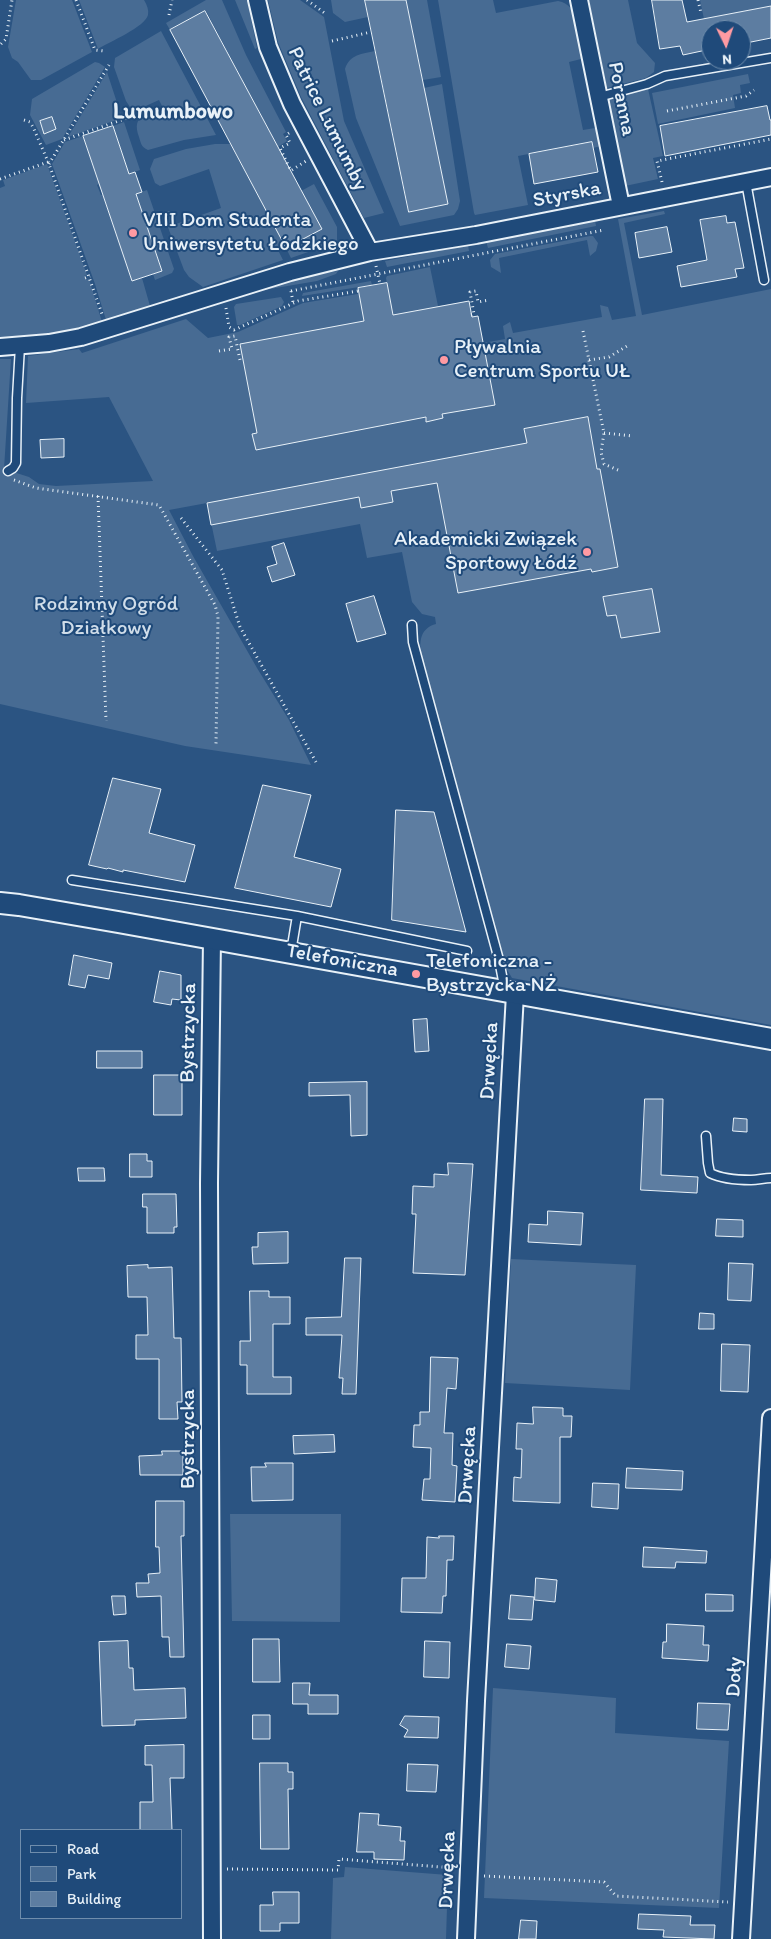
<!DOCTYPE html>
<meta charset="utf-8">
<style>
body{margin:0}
#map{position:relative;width:771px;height:1939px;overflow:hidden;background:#2b5482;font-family:Itim,sans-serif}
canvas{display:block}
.legend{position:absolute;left:20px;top:1829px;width:162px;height:90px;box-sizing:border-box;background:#1f4a7a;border:1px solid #6f8dac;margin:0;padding:6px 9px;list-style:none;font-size:15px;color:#e8f1f8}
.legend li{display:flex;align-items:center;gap:10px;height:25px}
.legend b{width:25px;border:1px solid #6f8dac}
.north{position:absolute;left:701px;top:20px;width:50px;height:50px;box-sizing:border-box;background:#1f4a7a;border:1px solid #6f8dac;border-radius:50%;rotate:176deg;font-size:14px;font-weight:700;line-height:20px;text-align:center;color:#e8f1f8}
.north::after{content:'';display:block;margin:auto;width:18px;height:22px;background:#ff9aa2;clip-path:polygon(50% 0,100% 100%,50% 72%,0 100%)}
</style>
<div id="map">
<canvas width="771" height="1939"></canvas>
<ul class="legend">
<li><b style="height:6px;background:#1f4a7a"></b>Road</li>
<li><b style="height:14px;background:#476b93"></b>Park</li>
<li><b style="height:14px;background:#5d7da1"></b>Building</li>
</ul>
<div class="north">N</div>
</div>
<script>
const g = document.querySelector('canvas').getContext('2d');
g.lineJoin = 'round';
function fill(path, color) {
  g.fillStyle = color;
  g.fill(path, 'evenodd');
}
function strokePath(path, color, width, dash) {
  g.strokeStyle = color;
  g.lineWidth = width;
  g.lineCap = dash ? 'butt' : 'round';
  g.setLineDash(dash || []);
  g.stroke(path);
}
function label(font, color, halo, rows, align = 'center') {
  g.font = font + ' Itim,sans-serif';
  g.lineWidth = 4;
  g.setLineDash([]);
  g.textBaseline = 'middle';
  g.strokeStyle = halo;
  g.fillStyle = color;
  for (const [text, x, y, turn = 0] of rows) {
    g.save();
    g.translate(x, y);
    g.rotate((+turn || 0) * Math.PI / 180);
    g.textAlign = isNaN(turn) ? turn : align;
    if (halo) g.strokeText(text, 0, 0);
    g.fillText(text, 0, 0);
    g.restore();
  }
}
const green = new Path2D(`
 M16,0H72L92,52L41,80H31L18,62L12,58L8,47Z
 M79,0H144C147,5 149,10 148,15C145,27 109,42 98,49Z
 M206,0H222L246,55L286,132L283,134L287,141L278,147L206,11L170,30L166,23Z
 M235,0H247L257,48L255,49Z
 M268,0H300L324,17L344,121L384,213L364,218L301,97L278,42Z
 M331,0H365L368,17L345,22L333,13Z
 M406,0H427L441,77L423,80Z
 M438,0H493L496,13L558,1C581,5 580,37 583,55L581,59L569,62L583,130L595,128L599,131L601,146L593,148L592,142L518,156L528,205L475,215L474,213Z
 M589,0H628L637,43L655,63L654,72L646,78L607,88Z
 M700,0H771V6L704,19Z
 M161,31L216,135L184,140L148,150C141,147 141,143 139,137C131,114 147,116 163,108L159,100L139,109L130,107L126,101L114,67L115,58Z
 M375,51L409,212L448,204L424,88L442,84L460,201L458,209L454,215L400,226L356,118L345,69C350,54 362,54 375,51Z
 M95,62L99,63L105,67L62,139L46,145L30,115L32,99Z
 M107,72L122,118L68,137Z
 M748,74L750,83L740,85L741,93L733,95L735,108L658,124L652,93Z
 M648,89L663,156L653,158L658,179L625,186L608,98Z
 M124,122L140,170L129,174L113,126Z
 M83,136L99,184L97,185L101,195H103L132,281L142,278L150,306L106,320L95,284L52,164L65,142Z
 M215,144H230L284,244L277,248L283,260L203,287L189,277L184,270L163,214L166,211H170L176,224L221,208L209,169L160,186L155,183L150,169L154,159L186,149Z
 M47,164L87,275L84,276L86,280L89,279L102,322L48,335L0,338V188L5,186L3,180Z
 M314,184L337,227V240L334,243L291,258L286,248L322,229L301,191Z
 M147,190L174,269L172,273L155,280L153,274L162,270L136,194Z
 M664,211L665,214L624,223L642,315L771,289V1025L512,978L505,966L421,654C419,640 421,628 436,624L435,617L422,614L412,602L402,552L367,558L360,524L217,551L207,503L169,510L193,556L257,668L289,720L311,765L185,746L0,704V359H11L4,469L29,477L39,484L56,486L153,481L109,397L26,403L28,356L79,349L82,353L186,319L208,338L238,332L303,303L388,289L386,278L387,276L430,267L438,306L469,301L472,317L478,316L483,343L505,339L503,326L510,322L513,333L602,317L600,305L608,307L612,320L636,316L618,219Z
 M595,220L596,226L488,248L486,241Z
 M590,236H593L598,243L596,251L590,256L587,240L499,258L501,273L491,267L490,260L495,254Z
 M468,245L469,251L387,267L385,261Z
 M338,271L336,274L317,281L246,293L292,279Z
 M371,281L372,285L302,296L303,293Z
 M281,297L284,302L282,306L240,325H237L234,307L236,304Z
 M511,1259L636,1265L630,1390L505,1383Z
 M230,1514H341L340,1622L232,1621Z
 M493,1688L616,1698L615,1733L729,1741L719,1908L484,1898Z
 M345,1867L448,1875L446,1939H331L333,1878L344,1877Z`);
const building = new Path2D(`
 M365,0H406L448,204L409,212Z
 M652,0H682L687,22L771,6V38L741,44V30H711V49L683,55L680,46L660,49Z
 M205,11L322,229L286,248L170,30Z
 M767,106L770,120H771V135L665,156L660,126Z
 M52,117L56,129L44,134L40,121Z
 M113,126L129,174L135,172L142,192L136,194L162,271L132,281L83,136Z
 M592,142L598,172L534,184L529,154Z
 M726,216L727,223L735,222L744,268L735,269L737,277L681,287L677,266L707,260L700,220Z
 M667,227L672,252L639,258L635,233Z
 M387,283L393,315L469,301L472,317L478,316L495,405L442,414L443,418L426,422V417L256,450L252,434L257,433L240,344L364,321L358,288Z
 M588,417L597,469H600L618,567L592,572L591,569L458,593L437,483L391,491L393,502L361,508L359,497L211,525L207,503L527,443L524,429Z
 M64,439V457L41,458L40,440Z
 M284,543L295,575L272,582L267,567L277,564L272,547Z
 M652,589L660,632L621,638L616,615L607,616L603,597Z
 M374,596L386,634L357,642L346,604Z
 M113,778L161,789L149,833L195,845L185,882L123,870V872L108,868L107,869L89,865Z
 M263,785L311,795L294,857L341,869L331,907L235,888Z
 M396,810L434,812L466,932L392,920Z
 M74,955L112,963L109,979L88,975L85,988L69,985Z
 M160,971L181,975V1000L172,999L171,1005L154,1002Z
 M427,1019L429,1051L415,1052L413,1020Z
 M97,1051H142V1068H97Z
 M154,1075H182V1115H154Z
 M367,1082V1135L351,1136L350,1095L309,1096V1083Z
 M645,1099H663L661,1175L698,1177L697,1193L641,1190Z
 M734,1118L747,1119V1132L733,1131Z
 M130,1154H147V1161H152V1177H130Z
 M448,1163L473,1164L465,1275L413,1273L416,1214H412L413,1186L434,1187V1174L448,1175Z
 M78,1168H104L105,1181H79Z
 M143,1194H176L177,1227H174V1233H147V1207H143Z
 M548,1211L583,1213L581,1245L528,1242L529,1224L547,1225Z
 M717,1219L743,1220V1237L716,1236Z
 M288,1232V1263L253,1264L252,1247H258V1233Z
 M345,1258H361L356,1394H342L343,1378H339L342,1335H306V1318L341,1317Z
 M729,1263L753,1264L751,1301L728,1300Z
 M148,1265V1268L172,1267L174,1338H181L182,1402H177L178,1419H159V1359H136V1335H148L147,1297H128L127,1266Z
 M250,1291H269V1297H290V1324H273V1377H291V1394H247V1365H240V1341H250Z
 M700,1313L714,1314V1329H699Z
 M722,1344L750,1345L748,1392L721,1391Z
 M431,1357L458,1358L456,1389L447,1388L444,1433H453L452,1465L457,1466L455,1502L422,1500L424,1479H430L431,1448L413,1447L414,1425H420V1412H429Z
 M533,1407L563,1408V1416H572L571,1437H560V1503L513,1501L514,1477L521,1478L522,1449H516L517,1423L533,1424Z
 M334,1435L335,1452L294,1454L293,1436Z
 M162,1451H183V1475H140L139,1456L162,1455Z
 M265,1463H293V1500L252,1501L251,1467H266Z
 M627,1468L683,1471L682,1490L626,1488Z
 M593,1483L619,1484L618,1509L592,1507Z
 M156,1501H184V1536H181L184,1657H170L169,1637H162L161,1596L137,1597L136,1583H149L148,1574L160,1573L159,1547H156Z
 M439,1536H454L453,1560H447L446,1596H443L442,1613L401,1612L402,1578H426L427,1537L439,1538Z
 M644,1547L707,1551L706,1563L676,1562L675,1568L643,1567Z
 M536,1578L557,1580L555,1602L535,1600Z
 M706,1594L733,1595V1611H706Z
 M511,1595L534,1597L532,1620L509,1619Z
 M112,1596H125L126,1614L114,1615Z
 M667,1624L704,1626L703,1645H709L708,1661L662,1658L663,1642H666Z
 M253,1639H279L280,1682H253Z
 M128,1641L129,1668H133L134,1690L185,1688L186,1718L135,1720V1725L102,1726L99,1642Z
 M425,1641L450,1642L449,1678L424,1677Z
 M507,1644L531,1646L529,1669L505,1667Z
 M293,1683H310L309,1695H338V1714H308V1704H293Z
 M698,1703L730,1704L728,1730L697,1729Z
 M253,1715H270V1739H253Z
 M405,1716L439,1717L438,1738L404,1737L408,1730L400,1725Z
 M184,1745V1778H170L172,1830H140V1802H153L152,1765H145V1746Z
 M260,1763H288V1772H293V1789H288L289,1849H261Z
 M408,1764L438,1765L436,1792L407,1791Z
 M360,1813L379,1814L378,1825L401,1827L400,1841H405L404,1860L374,1859V1852H357Z
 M273,1892H299V1923H280V1931H260V1905H273Z
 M639,1914L691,1916L690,1925H715L714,1939L663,1937L664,1930L638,1929Z
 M521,1920L537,1921L536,1939H519Z`);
const path = new Path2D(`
 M76,0L95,50L104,51
 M307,0L326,14
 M698,0L701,13
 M169,15L172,0
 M332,41L371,32
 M1,44L6,39L12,0
 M667,111L746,96L754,90
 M24,120L30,122L33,127L49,164L102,314
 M289,133L286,135L290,143L280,148L291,171
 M64,140L127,118
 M49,164L109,65
 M292,170L306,161
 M0,179L48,162
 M662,182L657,161L771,139
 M376,266L380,284
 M85,278L90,276
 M291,291L604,230
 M291,291L293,302
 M226,308L229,327L234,330L298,301L358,291
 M471,315L474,314L470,292L476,291L478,302L489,300
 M583,331L604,433L601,452L604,464L618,470
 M219,351L232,349L229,337L235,336L240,360H243
 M589,360L609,357L627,346
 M604,433L633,436
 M14,480L36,488L159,505L215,605L218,616L216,744
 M98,496L106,721
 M181,518L222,570L240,627L316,762
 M227,1869L338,1870L339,1859L454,1868
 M484,1876L604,1882L616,1896L728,1902`);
const service = new Path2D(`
 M599,97L647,84L665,76L771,58
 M746,182L764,280
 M8,471L13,468L16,463L17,398L20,346
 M412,625L413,642L499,960L505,991
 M72,880L297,916
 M291,952L297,916L467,951
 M706,1136L708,1163L710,1173C722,1179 738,1180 751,1180C758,1180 764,1178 771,1178`);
const minor = new Path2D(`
 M257,0L268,47L292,104L370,252
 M579,0L621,206
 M0,347L49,343L81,337L290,272L370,252L476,235L771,177
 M212,938L209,1183L212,1939
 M466,1939L476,1701L515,994
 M741,1939L771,1418`);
const tertiary = new Path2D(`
 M0,903L19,905L118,922L771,1039`);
const markers = [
 [133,233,5,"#ff9aa2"],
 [444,360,5,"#ff9aa2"],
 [587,552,5,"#ff9aa2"],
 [416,974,5,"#ff9aa2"]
];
const streetNames = [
 ["Poranna",621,99,79],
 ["Patrice Lumumby",327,119,64],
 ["Styrska",567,195,-11],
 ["Telefoniczna",342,961,10],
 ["Bystrzycka",189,1033,-89],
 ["Drwęcka",490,1061,-87],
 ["Bystrzycka",189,1439,-90],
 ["Drwęcka",468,1465,-87],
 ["Doły",735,1677,-87],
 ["Drwęcka",448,1870,-88]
];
const poiNames = [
 ["VIII Dom Studenta",143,221],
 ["Uniwersytetu Łódzkiego",143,245],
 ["Pływalnia",454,348],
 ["Centrum Sportu UŁ",454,372],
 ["Akademicki Związek",577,540,"right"],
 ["Sportowy Łódź",577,564,"right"],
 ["Telefoniczna -",426,962],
 ["Bystrzycka NŻ",426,986]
];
const parkNames = [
 ["Rodzinny Ogród",106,605],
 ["Działkowy",106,629]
];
const neighbourhoodNames = [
 ["Lumumbowo",173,112]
];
fill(green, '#476b93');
fill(building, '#5d7da1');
strokePath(building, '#e8f1f8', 1);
strokePath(service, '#e8f1f8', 11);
strokePath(minor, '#e8f1f8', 20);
strokePath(tertiary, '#e8f1f8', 24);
strokePath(path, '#e8f1f8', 3, [1, 4]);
strokePath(service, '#1f4a7a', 8);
strokePath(minor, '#1f4a7a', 16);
strokePath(tertiary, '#1f4a7a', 20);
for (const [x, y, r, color] of markers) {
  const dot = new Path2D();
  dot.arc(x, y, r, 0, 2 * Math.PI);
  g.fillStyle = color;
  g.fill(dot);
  strokePath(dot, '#1f4a7a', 2);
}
label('21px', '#e8f1f8', '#1f4a7a', streetNames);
label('21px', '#e8f1f8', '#1f4a7a', poiNames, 'left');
label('21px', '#d0dde9', '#1f4a7a', parkNames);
label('bold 22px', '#e8f1f8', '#1f4a7a', neighbourhoodNames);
</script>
